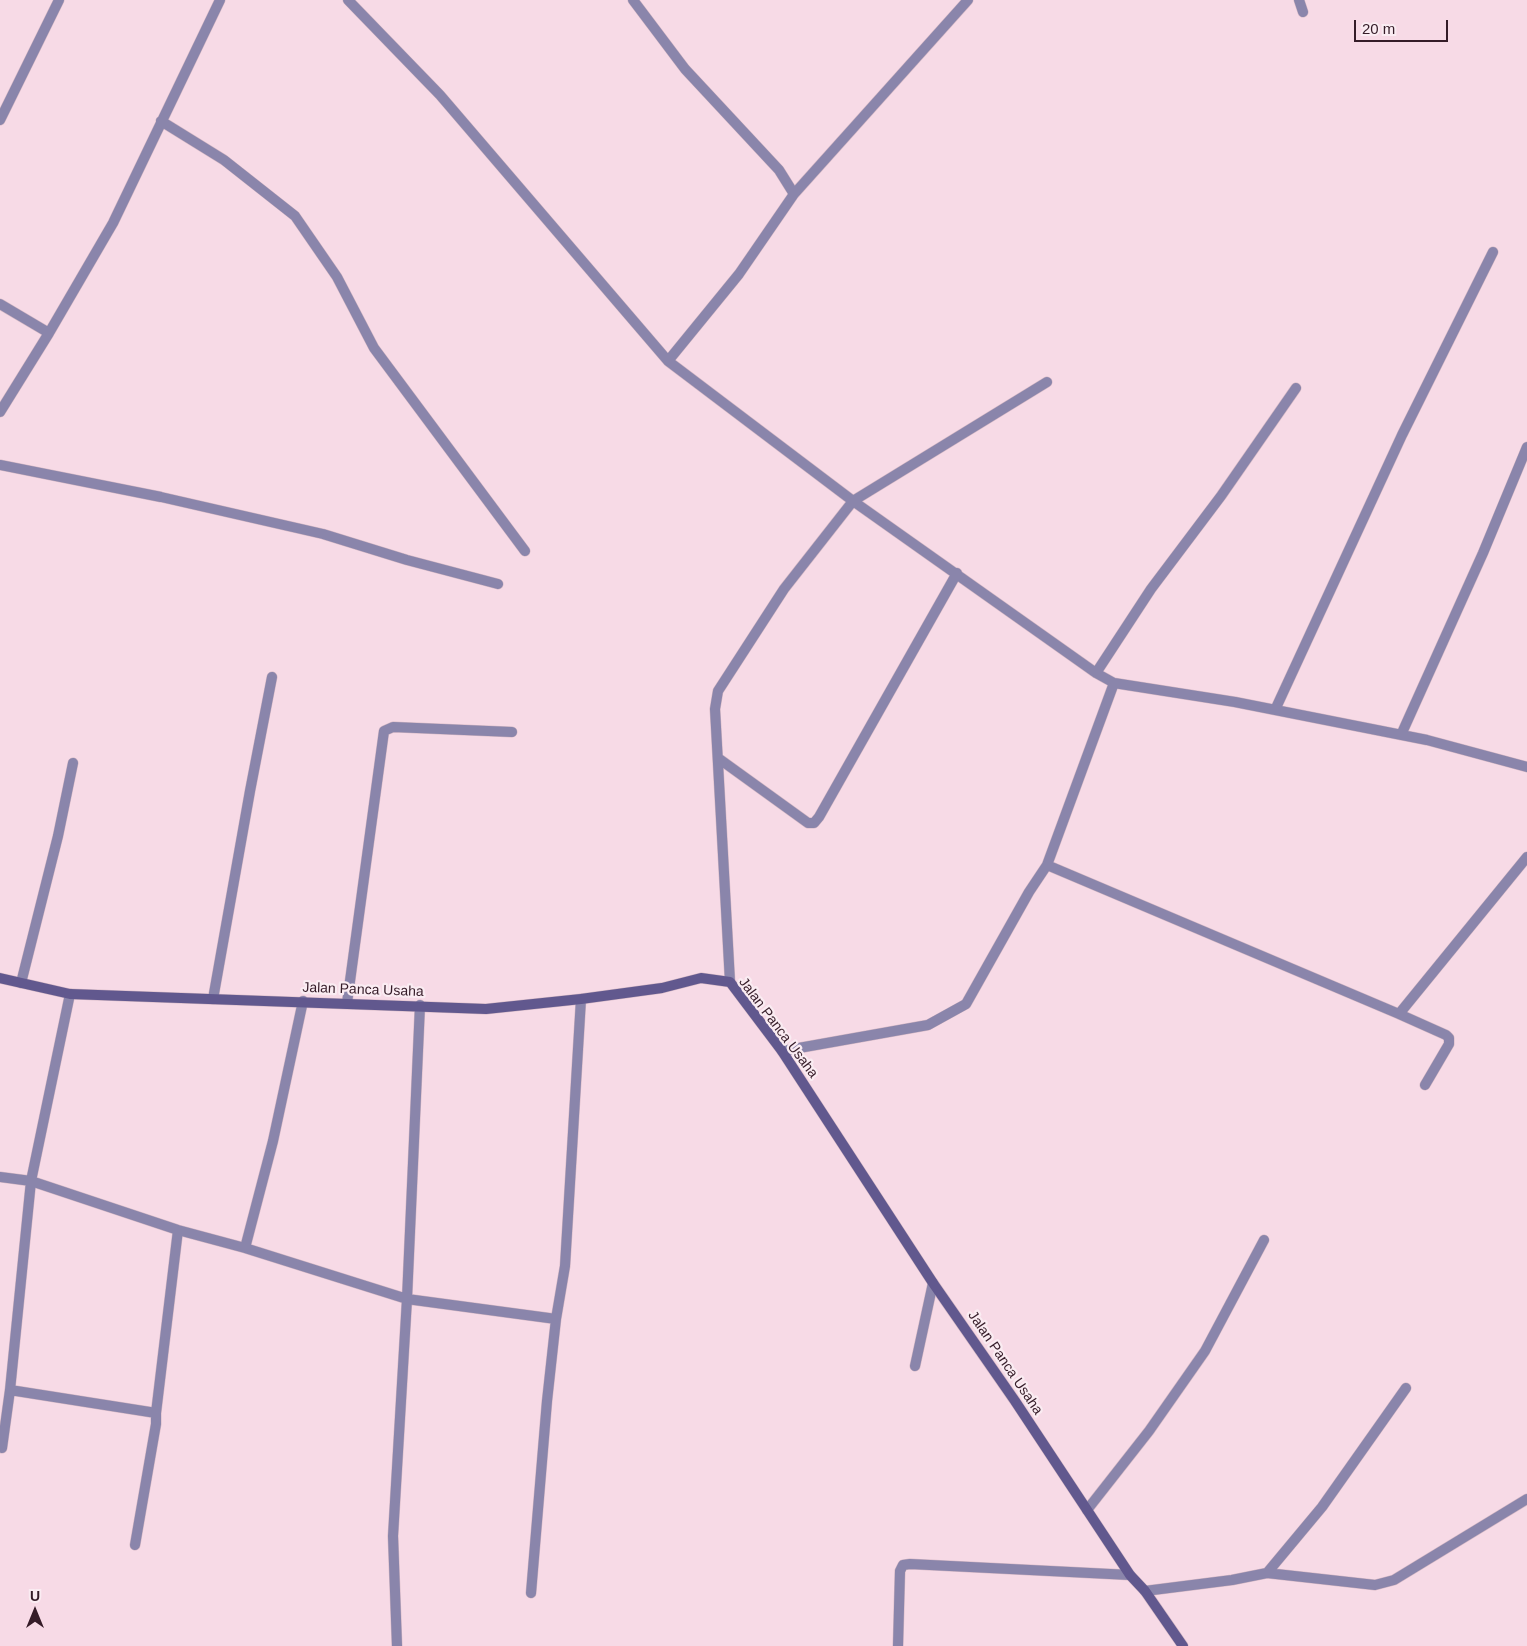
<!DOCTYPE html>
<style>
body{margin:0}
#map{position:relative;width:1527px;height:1646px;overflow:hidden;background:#f7dae6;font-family:Helvetica,sans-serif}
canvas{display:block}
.north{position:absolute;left:10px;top:1586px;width:50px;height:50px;-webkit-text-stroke:4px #faecf2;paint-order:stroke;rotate:0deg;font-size:14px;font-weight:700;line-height:20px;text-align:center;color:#351c28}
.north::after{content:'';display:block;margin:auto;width:18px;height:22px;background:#351c28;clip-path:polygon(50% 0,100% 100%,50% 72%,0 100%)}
.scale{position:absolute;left:1354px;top:20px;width:94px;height:22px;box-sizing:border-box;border:2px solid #351c28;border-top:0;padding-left:6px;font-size:15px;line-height:18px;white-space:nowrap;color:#351c28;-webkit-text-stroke:4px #faecf2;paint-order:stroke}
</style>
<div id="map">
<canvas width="1527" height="1646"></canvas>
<div class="north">U</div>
<div class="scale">20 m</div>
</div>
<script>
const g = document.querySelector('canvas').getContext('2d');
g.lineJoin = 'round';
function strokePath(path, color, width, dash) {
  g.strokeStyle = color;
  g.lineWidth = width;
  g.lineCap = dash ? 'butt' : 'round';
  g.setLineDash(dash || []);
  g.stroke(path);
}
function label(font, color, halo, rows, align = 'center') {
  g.font = font + ' Helvetica,sans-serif';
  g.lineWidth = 4.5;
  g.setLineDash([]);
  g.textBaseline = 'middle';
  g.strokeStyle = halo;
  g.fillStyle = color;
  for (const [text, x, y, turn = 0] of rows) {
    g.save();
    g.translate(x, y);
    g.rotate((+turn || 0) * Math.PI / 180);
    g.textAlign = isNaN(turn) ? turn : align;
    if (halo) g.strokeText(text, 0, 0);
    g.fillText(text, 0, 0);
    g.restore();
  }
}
const street = new Path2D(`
 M348,0L440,95L668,361L853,501L1096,673L1114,683L1235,702L1427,740L1527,767
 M633,0L685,69L779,170L794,194
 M1299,0L1303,12
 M0,120L59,0
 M161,121L224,160L295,216L337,277L374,348L525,551
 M0,304L49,333
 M668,361L739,274L794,194L968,0
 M0,412L49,333L113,223L220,0
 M0,465L161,497L323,534L407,560L498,584
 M1096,673L1151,589L1221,496L1296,388
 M1275,710L1402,435L1493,252
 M1401,735L1483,553L1527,447
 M718,758L808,823H814L819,817L957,573
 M1047,865L1399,1014L1527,857
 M730,982L715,709L718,691L784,589L853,501L1047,382
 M21,983L58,836L73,763
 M213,999L250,791L272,677
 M347,1003L384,731L393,727L512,732
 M1399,1014L1446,1035L1449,1038V1044L1425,1085
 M782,1051L928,1025L966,1004L1029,892L1047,865L1114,683
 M0,1177L31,1181L178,1230L245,1248L407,1299L556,1319
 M245,1248L273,1141L303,1001
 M915,1366L933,1283
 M10,1390L156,1413V1424L135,1545
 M156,1413L178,1230
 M2,1448L10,1390L31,1181L70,994
 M1087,1510L1149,1431L1205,1351L1264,1240
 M1267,1573L1322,1507L1406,1388
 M1145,1591L1232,1580L1267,1573L1375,1585L1394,1580L1527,1499
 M531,1593L547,1401L556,1319L565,1266L581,999
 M397,1646L393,1536L407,1299L420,1005
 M898,1646L900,1571L903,1565L910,1564L1130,1575`);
const secondary = new Path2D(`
 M0,978L70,994L486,1009L581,999L662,988L701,978L730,982L782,1051L933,1283L1015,1401L1130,1575L1145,1591L1183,1646`);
const streetNames = [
 ["Jalan Panca Usaha",363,990,2],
 ["Jalan Panca Usaha",778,1028,53],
 ["Jalan Panca Usaha",1005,1363,56]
];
strokePath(street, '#d4b8c4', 11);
strokePath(secondary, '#d4b8c4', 11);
strokePath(street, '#8a85ab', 10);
strokePath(secondary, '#61588e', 10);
label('14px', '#351c28', '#faecf2', streetNames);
</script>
